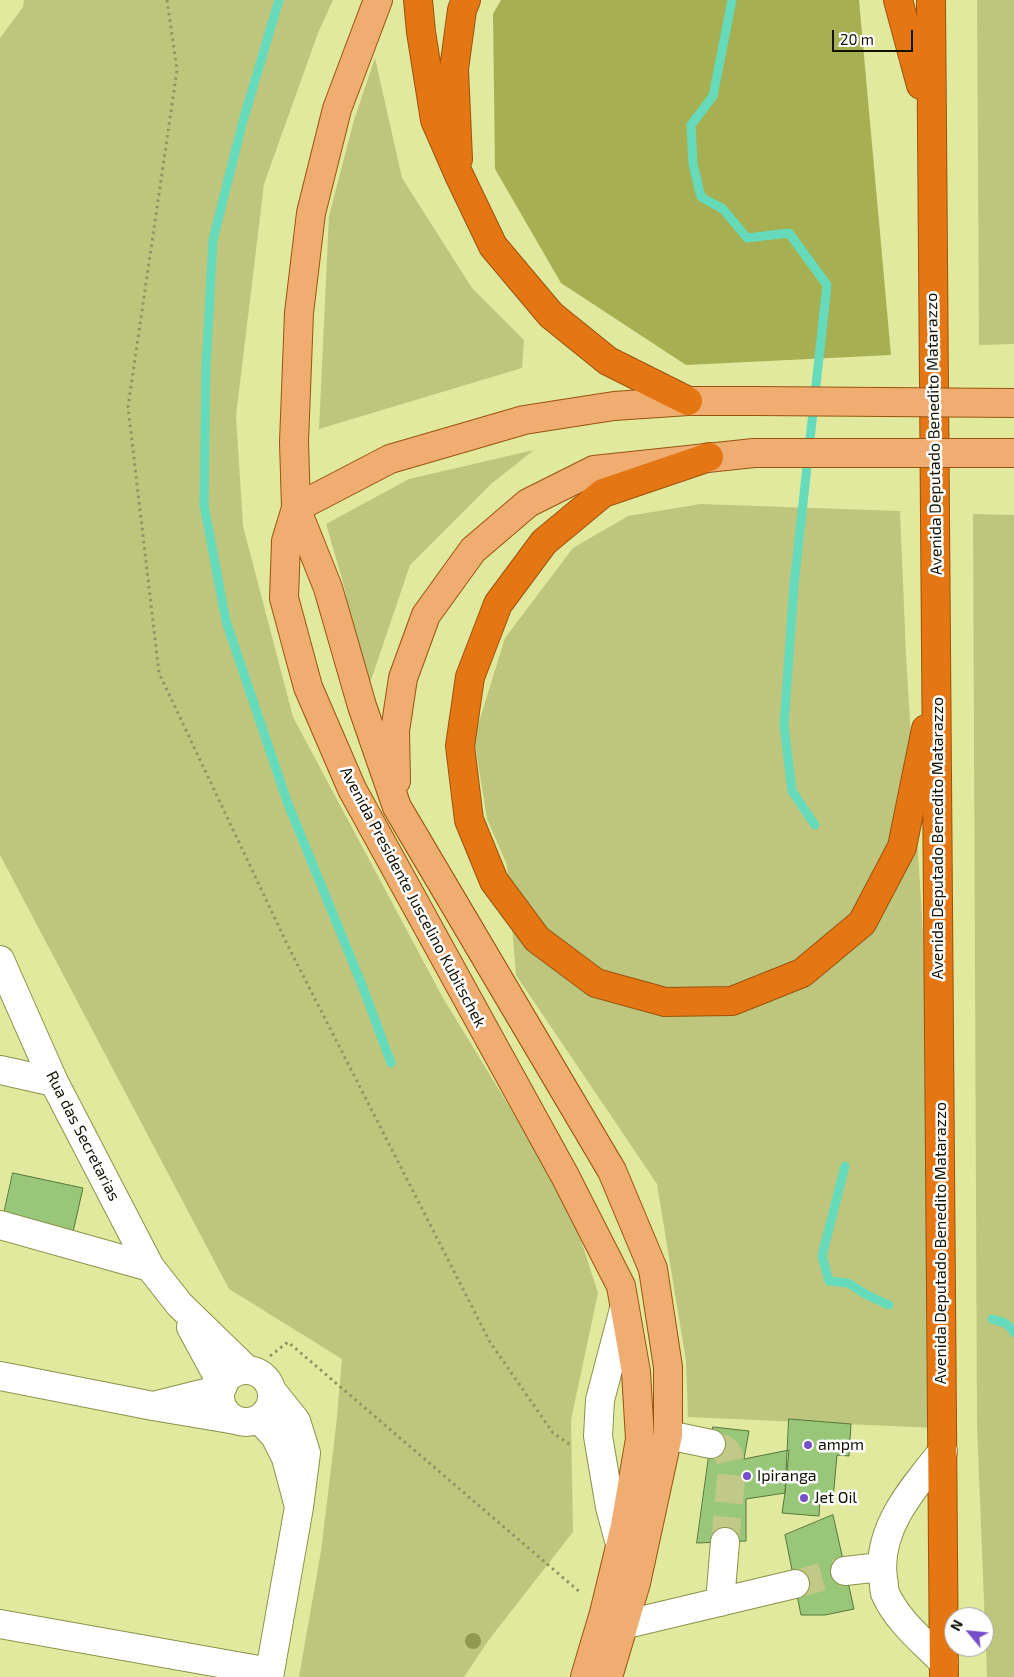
<!DOCTYPE html>
<style>
body{margin:0}
#map{position:relative;width:1014px;height:1677px;overflow:hidden;background:#e1e99e;font-family:"Exo 2",sans-serif}
canvas{display:block}
.north{position:absolute;left:944px;top:1607px;width:50px;height:50px;box-sizing:border-box;background:#fff;border:1px solid #a0a099;border-radius:50%;rotate:298deg;font-size:14px;font-weight:700;line-height:20px;text-align:center;color:#111200}
.north::after{content:'';display:block;margin:auto;width:18px;height:22px;background:#744fc8;clip-path:polygon(50% 0,100% 100%,50% 72%,0 100%)}
.scale{position:absolute;left:832px;top:30px;width:81px;height:22px;box-sizing:border-box;border:2px solid #111200;border-top:0;padding-left:6px;font-size:15px;line-height:18px;white-space:nowrap;color:#111200;-webkit-text-stroke:4px #fff;paint-order:stroke}
</style>
<div id="map">
<canvas width="1014" height="1677"></canvas>
<div class="north">N</div>
<div class="scale">20 m</div>
</div>
<script>
const g = document.querySelector('canvas').getContext('2d');
g.lineJoin = 'round';
function fill(path, color) {
  g.fillStyle = color;
  g.fill(path, 'evenodd');
}
function strokePath(path, color, width, dash) {
  g.strokeStyle = color;
  g.lineWidth = width;
  g.lineCap = dash ? 'butt' : 'round';
  g.setLineDash(dash || []);
  g.stroke(path);
}
function label(font, color, halo, rows, align = 'center') {
  g.font = font + ' "Exo 2",sans-serif';
  g.lineWidth = 5;
  g.setLineDash([]);
  g.textBaseline = 'middle';
  g.strokeStyle = halo;
  g.fillStyle = color;
  for (const [text, x, y, turn = 0] of rows) {
    g.save();
    g.translate(x, y);
    g.rotate((+turn || 0) * Math.PI / 180);
    g.textAlign = isNaN(turn) ? turn : align;
    if (halo) g.strokeText(text, 0, 0);
    g.fillText(text, 0, 0);
    g.restore();
  }
}
const green = new Path2D(`
 M24,0H333L318,33L264,184L236,416L243,526L293,717L443,998L570,1206L598,1293L571,1420L573,1532L488,1641L464,1677H299L321,1551L336,1427L342,1359L229,1289L0,855V38L23,7Z
 M977,0H1014V344L979,345Z
 M375,58L402,178L472,288L524,340L522,368L319,429L329,216L354,120Z
 M534,450L491,484L410,565L367,692L343,582L326,524L409,479Z
 M701,504L900,511L906,655L923,933L936,1428L688,1417L686,1361L657,1184L516,975L507,865L487,819L474,738L505,638L573,548L628,516Z
 M973,514L1014,515V1677H987L977,1426Z`);
const forest = new Path2D(`
 M501,0H859L891,355L686,365L561,283L495,169L493,14Z`);
const stream = new Path2D(`
 M279,0L243,121L213,240L206,367L204,505L226,621L288,804L362,985L391,1063
 M732,0L713,96L691,125L693,164L701,197L723,209L747,238L789,233L827,285L794,585L784,725L792,791L815,825
 M845,1166L822,1256L829,1281L848,1283L867,1295L889,1305
 M992,1319C1002,1322 1009,1323 1014,1333`);
const building = new Path2D(`
 M13,1173L83,1188L73,1232L3,1218Z
 M789,1419L851,1424L849,1456L837,1455L833,1499L820,1498L819,1516L782,1513L785,1493Z
 M713,1427L749,1431L744,1459L789,1450L785,1493L746,1499V1541L697,1543Z
 M833,1515L854,1609L825,1615H801L785,1535Z`);
const minorTunnel = new Path2D(`
 M711,1444C727,1449 729,1451 732,1468L725,1542
 M795,1584L845,1571`);
const path = new Path2D(`
 M167,0L177,70L128,407L159,673L287,944L490,1342L553,1433L572,1446
 M270,1356L288,1342L581,1593`);
const minor = new Path2D(`
 M0,960L54,1082L150,1267L179,1304L247,1370
 M0,1070L54,1082
 M0,1225L150,1267
 M191,1327L223,1386
 M220 1396a26 26 0 1 1 52 0a26 26 0 1 1-52 0Z
 M0,1376L153,1406
 M221,1389L153,1406L236,1420
 M259,1419L275,1436L286,1458L299,1507L306,1453L296,1421L272,1391
 M668,1435L711,1444
 M943,1451C914,1487 876,1529 883,1578C884,1583 884,1589 885,1593C897,1621 924,1642 944,1663
 M620,1544L610,1507L598,1436L600,1400L624,1309
 M845,1571L881,1567
 M720,1602L725,1542
 M0,1624L270,1672
 M623,1625L795,1584
 M269,1677L299,1507`);
const major = new Path2D(`
 M378,0L337,109L311,213L299,313L294,442L296,508L286,541L284,598L308,687L352,789L565,1176L621,1286L636,1372L640,1439L625,1526L604,1613L585,1677
 M296,508L328,588L362,706L397,807L612,1171L653,1269L668,1367V1435L636,1583L608,1677
 M296,508L390,459L524,420L614,406L688,401H756
 M396,781L395,731L403,678L426,615L473,550L528,503L594,470L754,453`);
const highway = new Path2D(`
 M418,0L421,32L435,120L459,175L493,246L551,315L608,361L688,401
 M898,0L921,85
 M931,0L944,1677
 M458,159L454,69L462,10L466,0
 M709,457L603,493L544,542L498,604L470,677L460,746L469,820L494,881L537,939L596,983L665,1002L732,1001L802,973L862,923L902,847L926,729`);
const majorBridge = new Path2D(`
 M756,401L1014,403
 M754,453H1014`);
const trees = [
 [473,1641]
];
const markers = [
 [808,1445,5,"#744fc8"],
 [747,1476,5,"#744fc8"],
 [804,1498,5,"#744fc8"]
];
const streetNames = [
 ["Avenida Deputado Benedito Matarazzo",934,434,-91],
 ["Avenida Deputado Benedito Matarazzo",938,838,-90],
 ["Avenida Presidente Juscelino Kubitschek",413,897,62],
 ["Rua das Secretarias",83,1136,63],
 ["Avenida Deputado Benedito Matarazzo",941,1243,-90]
];
const poiNames = [
 ["ampm",818,1445],
 ["Ipiranga",757,1476],
 ["Jet Oil",814,1498]
];
fill(green, '#bec67d');
fill(forest, '#a7af53');
strokePath(stream, '#65dbbc', 9);
fill(building, '#98c779');
strokePath(building, '#54773b', 1);
strokePath(minorTunnel, '#c2c986', 28, [28, 14]);
strokePath(minor, '#8b9249', 30);
strokePath(major, '#9a530d', 30);
strokePath(highway, '#9a530d', 30);
strokePath(path, '#909560', 3, [2.5, 4]);
strokePath(minor, '#fff', 28);
strokePath(major, '#efad72', 28);
strokePath(highway, '#e47614', 28);
strokePath(majorBridge, '#9a530d', 30, []);
strokePath(majorBridge, '#efad72', 28);
g.fillStyle = '#919850';
for (const [x, y] of trees) {
  g.beginPath();
  g.arc(x, y, 8, 0, 2 * Math.PI);
  g.fill();
}
for (const [x, y, r, color] of markers) {
  const dot = new Path2D();
  dot.arc(x, y, r, 0, 2 * Math.PI);
  g.fillStyle = color;
  g.fill(dot);
  strokePath(dot, '#fff', 2);
}
label('16px', '#111200', '#fff', streetNames);
label('16px', '#111200', '#fff', poiNames, 'left');
</script>
